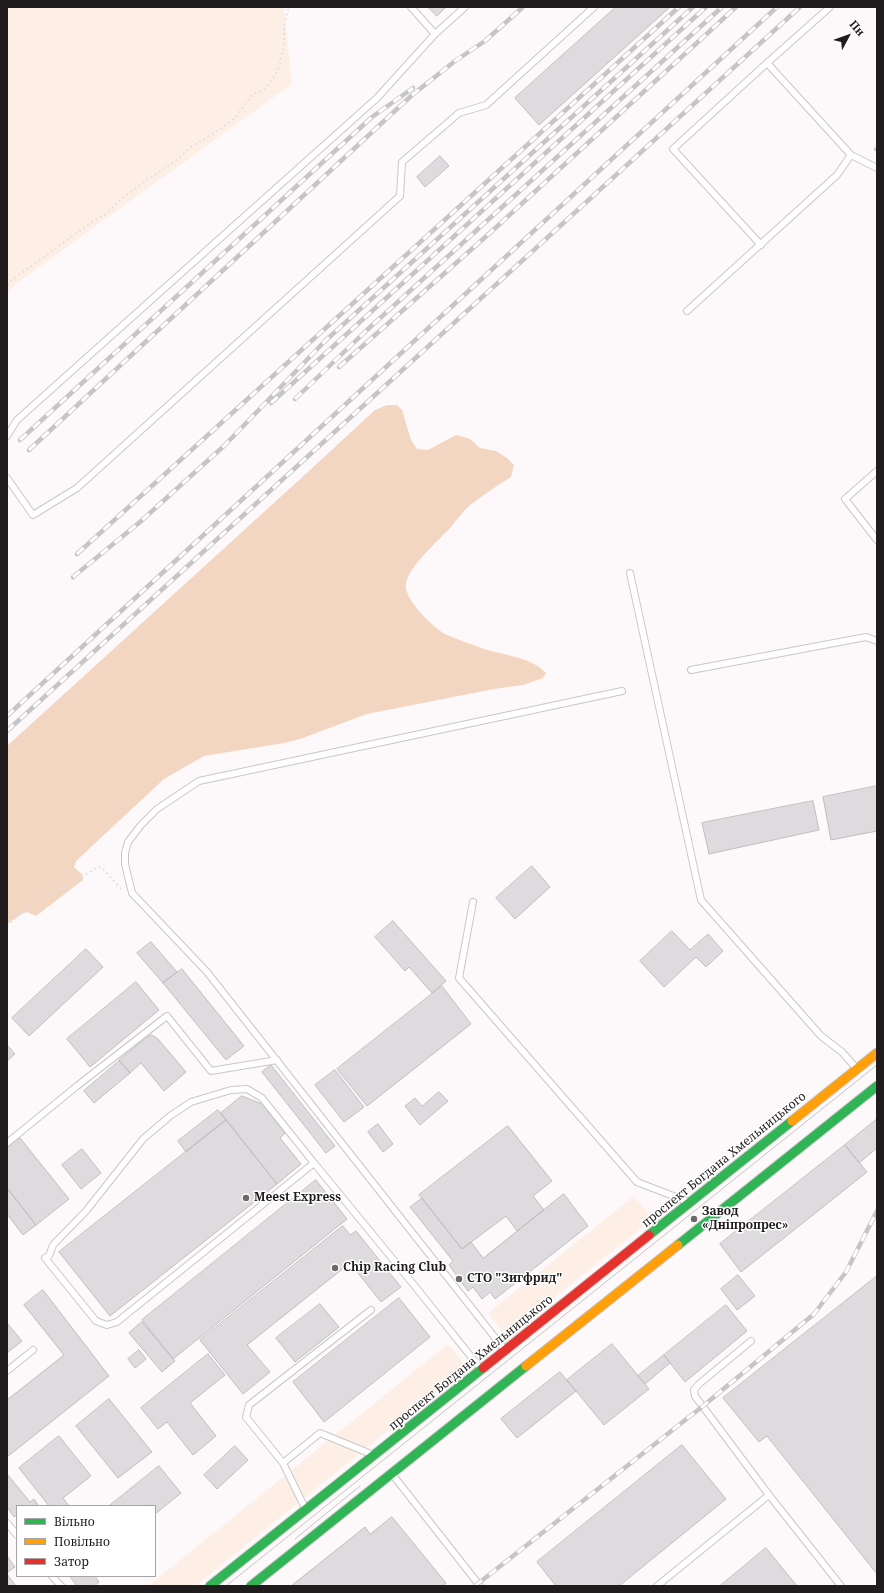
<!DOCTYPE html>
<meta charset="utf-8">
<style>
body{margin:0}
#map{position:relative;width:884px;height:1593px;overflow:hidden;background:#fdf9fb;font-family:"Noto Serif",serif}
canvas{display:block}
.frame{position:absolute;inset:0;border:8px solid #201c1d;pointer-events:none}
.legend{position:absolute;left:16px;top:1505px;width:140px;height:72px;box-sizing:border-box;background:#fff;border:1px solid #a6a4a5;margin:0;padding:5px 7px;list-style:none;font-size:12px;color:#201c1d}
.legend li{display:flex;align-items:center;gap:8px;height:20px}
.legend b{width:20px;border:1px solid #a6a4a5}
.north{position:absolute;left:828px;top:16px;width:40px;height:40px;-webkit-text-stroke:3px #fff;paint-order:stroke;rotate:49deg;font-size:11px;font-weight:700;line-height:16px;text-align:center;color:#201c1d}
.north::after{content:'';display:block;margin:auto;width:14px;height:18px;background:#201c1d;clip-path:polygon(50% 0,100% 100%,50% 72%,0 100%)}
</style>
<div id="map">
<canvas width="884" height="1593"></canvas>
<div class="frame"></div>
<ul class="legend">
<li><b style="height:5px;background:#30b455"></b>Вільно</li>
<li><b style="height:5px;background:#ff9f0a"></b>Повільно</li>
<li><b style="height:5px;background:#e5322d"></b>Затор</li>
</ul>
<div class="north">Пн</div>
</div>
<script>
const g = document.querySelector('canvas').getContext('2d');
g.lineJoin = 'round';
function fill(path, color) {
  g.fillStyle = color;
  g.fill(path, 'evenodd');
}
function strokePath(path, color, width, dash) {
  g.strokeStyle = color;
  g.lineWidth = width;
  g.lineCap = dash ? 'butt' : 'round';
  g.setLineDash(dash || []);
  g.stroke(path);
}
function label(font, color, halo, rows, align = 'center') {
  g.font = font + ' "Noto Serif",serif';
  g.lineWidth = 3;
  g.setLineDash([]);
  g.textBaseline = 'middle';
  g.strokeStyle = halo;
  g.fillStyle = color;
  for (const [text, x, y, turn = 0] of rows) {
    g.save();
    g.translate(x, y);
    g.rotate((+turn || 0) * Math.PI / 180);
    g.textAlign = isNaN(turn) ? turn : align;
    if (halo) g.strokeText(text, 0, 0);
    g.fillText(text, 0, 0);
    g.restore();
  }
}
const green = new Path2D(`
 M7,7H284L292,84L17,283L7,294Z
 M634,1196L653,1219L506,1336L488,1313Z
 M448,1344L467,1367L195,1586H148Z`);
const forest = new Path2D(`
 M387,405H397L402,410L411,440L417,449L428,450L456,435L470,439L480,448L496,451L507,458L514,465L511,477C496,486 482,496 469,506C462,512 457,520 451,527C438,541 410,565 406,583C403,599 433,627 445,634C456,639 468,643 479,647C499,655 531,656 546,673L543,678L523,685L494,689L367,714L300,739L284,743L204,756L164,779L76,861L74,867L83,875V880L36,916L27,912L22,914L7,924V746L310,470L375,410Z`);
const building = new Path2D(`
 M428,7H446L437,16Z
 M616,7H670L539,125L515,98Z
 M440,156L449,166L425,187L417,177Z
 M877,786V831L831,840L823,797Z
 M813,801L819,830L709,854L702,823Z
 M532,866L550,887L515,919L496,898Z
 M393,921L446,981L432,993L409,967L405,971L375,937Z
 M672,931L690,950L708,934L723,951L706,967L696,957L664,987L640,961Z
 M151,942L177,972L163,983L137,953Z
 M86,949L103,967L29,1036L12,1018Z
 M182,969L244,1046L226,1060L163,983Z
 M136,982L159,1010L90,1067L67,1039Z
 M442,986L471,1024L367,1106L337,1069Z
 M152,1035L158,1039L186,1072L164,1091L141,1063L130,1073L119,1060L147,1037Z
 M7,1045L15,1054L7,1061Z
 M119,1061L130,1073L94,1103L84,1091Z
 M271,1065L335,1146L326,1153L262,1072Z
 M335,1070L364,1107L344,1122L315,1085Z
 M439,1092L448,1101L420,1125L405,1106L415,1098L422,1106Z
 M242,1096L262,1104L285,1133L280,1138L301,1164L277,1184L221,1113Z
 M218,1110L226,1120L186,1152L178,1141Z
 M877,1119V1148L859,1163L845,1145Z
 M226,1120L277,1184L110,1316L59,1252Z
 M378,1124L393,1144L383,1152L368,1132Z
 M508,1126L552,1181L533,1196L544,1210L517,1231L506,1216L462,1249L419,1195Z
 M20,1138L69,1199L36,1225L7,1188V1148Z
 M845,1145L867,1172L741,1272L720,1244Z
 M82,1149L101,1173L81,1189L62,1165Z
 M316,1180L347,1219L173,1359L142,1320Z
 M7,1188L36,1225L23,1235L7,1214Z
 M564,1194L588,1226L495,1299L490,1292L482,1299L473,1287L468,1291L449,1265L453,1261L410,1207L422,1198L462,1249L471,1242L483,1258Z
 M343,1226L350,1235L356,1231L401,1287L381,1302L350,1263L247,1345L270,1372L243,1394L200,1340Z
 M738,1275L755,1296L737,1310L721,1289Z
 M877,1276V1574L767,1436L759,1442L723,1398Z
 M43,1290L109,1376L7,1457V1400L64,1355L24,1305Z
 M399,1298L430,1337L324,1422L293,1382Z
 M320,1304L339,1327L295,1362L276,1338Z
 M726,1305L747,1331L685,1382L664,1355Z
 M142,1322L175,1361L162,1372L129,1333Z
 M7,1323L22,1341L7,1353Z
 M612,1344L649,1389L604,1425L567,1380Z
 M139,1350L146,1359L135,1368L128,1359Z
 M208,1354L225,1375L190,1403L216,1436L193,1455L167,1422L158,1429L141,1408Z
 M664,1355L670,1363L645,1384L638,1376Z
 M560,1372L576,1391L517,1438L501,1419Z
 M109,1399L152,1452L118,1478L76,1426Z
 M59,1436L91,1476L63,1498L69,1506H49L19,1468Z
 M682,1445L726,1499L619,1586H556L537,1562Z
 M235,1446L248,1460L217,1489L204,1475Z
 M159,1466L181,1493L155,1514V1506H109Z
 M7,1474L30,1502L34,1499L39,1506H17V1515L14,1517L7,1507Z
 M392,1517L446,1583L443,1586H291L365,1527L370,1534Z
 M766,1548L797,1586H720Z
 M7,1556L15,1567L7,1573Z
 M7,1574L16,1586H7Z
 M70,1576H95L99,1582L94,1586H77Z`);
const path = new Path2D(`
 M7,285L13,279L95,220L105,215L121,199L147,180L178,159L191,147L219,130L235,118L252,95L265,89L275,76L279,67L284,43V26L289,7
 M7,926L34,901L77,880L96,868L101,867L103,869L122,890`);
const lane = new Path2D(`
 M411,7L435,34
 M830,7L767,63L851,155L877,168
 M761,245L673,149L767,63
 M687,311L837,175L851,155
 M7,436L17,420L377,98L435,34L465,7
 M877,471L845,499L877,540
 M7,478L33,515L77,488L400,196L402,162L459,113L486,105L594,7
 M630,573L701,900L821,1036L842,1052L856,1068
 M691,670L866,637L877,641
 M473,902L459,978L637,1182L689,1202
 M7,1143L77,1086L167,1016L211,1071L277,1060
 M314,1163L262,1098L247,1089L231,1090L191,1102L170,1116L143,1139L86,1211L53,1245L49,1256L45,1258L96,1321L107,1325L117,1322L314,1163L414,1285L480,1368
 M751,1341L699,1384L694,1390L695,1396L769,1495L841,1586
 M504,1349L207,972L132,893L125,864V853L128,842L141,825L157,809L199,781L622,691
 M7,1371L33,1350
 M283,1463L320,1433L371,1454
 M392,1474L480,1586
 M305,1508L283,1463L246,1417L249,1405L371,1310
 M7,1523L17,1535
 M52,1576L61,1586
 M657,1586L769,1495`);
const fast = new Path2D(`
 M649,1235L792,1121
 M678,1245L877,1086
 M210,1586L483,1368
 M251,1586L526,1366`);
const slow = new Path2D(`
 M792,1121L877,1053
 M526,1366L678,1245`);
const jam = new Path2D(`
 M483,1368L649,1235`);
const tram = new Path2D(`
 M295,1539L360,1486
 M226,1586L877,1065`);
const rail = new Path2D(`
 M876,149L877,148
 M339,367L491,232L736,7
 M295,399L367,330L722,7
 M271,403L706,7
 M20,440L372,117L413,88
 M29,450L411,96L455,61L485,41L523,7
 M77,554L679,7
 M73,577L140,522L225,445L325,341L693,7
 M7,716L777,7
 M7,731L800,7
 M475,1586L703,1406L814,1314L846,1272L877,1211`);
const markers = [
 [246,1198,4,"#6d696b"],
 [694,1219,4,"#6d696b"],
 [335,1268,4,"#6d696b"],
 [459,1279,4,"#6d696b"]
];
const streetNames = [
 ["проспект Богдана Хмельницького",724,1160,-39],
 ["проспект Богдана Хмельницького",471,1363,-39]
];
const poiNames = [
 ["Meest Express",254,1198],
 ["Завод",702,1212],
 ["«Дніпропрес»",702,1226],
 ["Chip Racing Club",343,1268],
 ["СТО \"Зигфрид\"",467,1279]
];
fill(green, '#feefe6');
fill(forest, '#f3d6c2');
fill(building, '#dedbde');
strokePath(building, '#c0bdc0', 1);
strokePath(lane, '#cac7c8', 8);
strokePath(fast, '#cac7c8', 11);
strokePath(slow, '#cac7c8', 11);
strokePath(jam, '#cac7c8', 11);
strokePath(path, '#e3e1e2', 2, [2, 3]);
strokePath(lane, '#fffefe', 6);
strokePath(fast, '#30b455', 9);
strokePath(slow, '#ff9f0a', 9);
strokePath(jam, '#e5322d', 9);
strokePath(tram, '#c6c5c5', 1);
strokePath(rail, '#c6c5c5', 4.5);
strokePath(rail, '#fff', 3, [9]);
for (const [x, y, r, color] of markers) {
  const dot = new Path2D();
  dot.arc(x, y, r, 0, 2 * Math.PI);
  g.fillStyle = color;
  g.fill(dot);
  strokePath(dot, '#fff', 1.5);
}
label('12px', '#201c1d', '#fff', streetNames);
label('bold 12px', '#201c1d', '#fff', poiNames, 'left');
</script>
